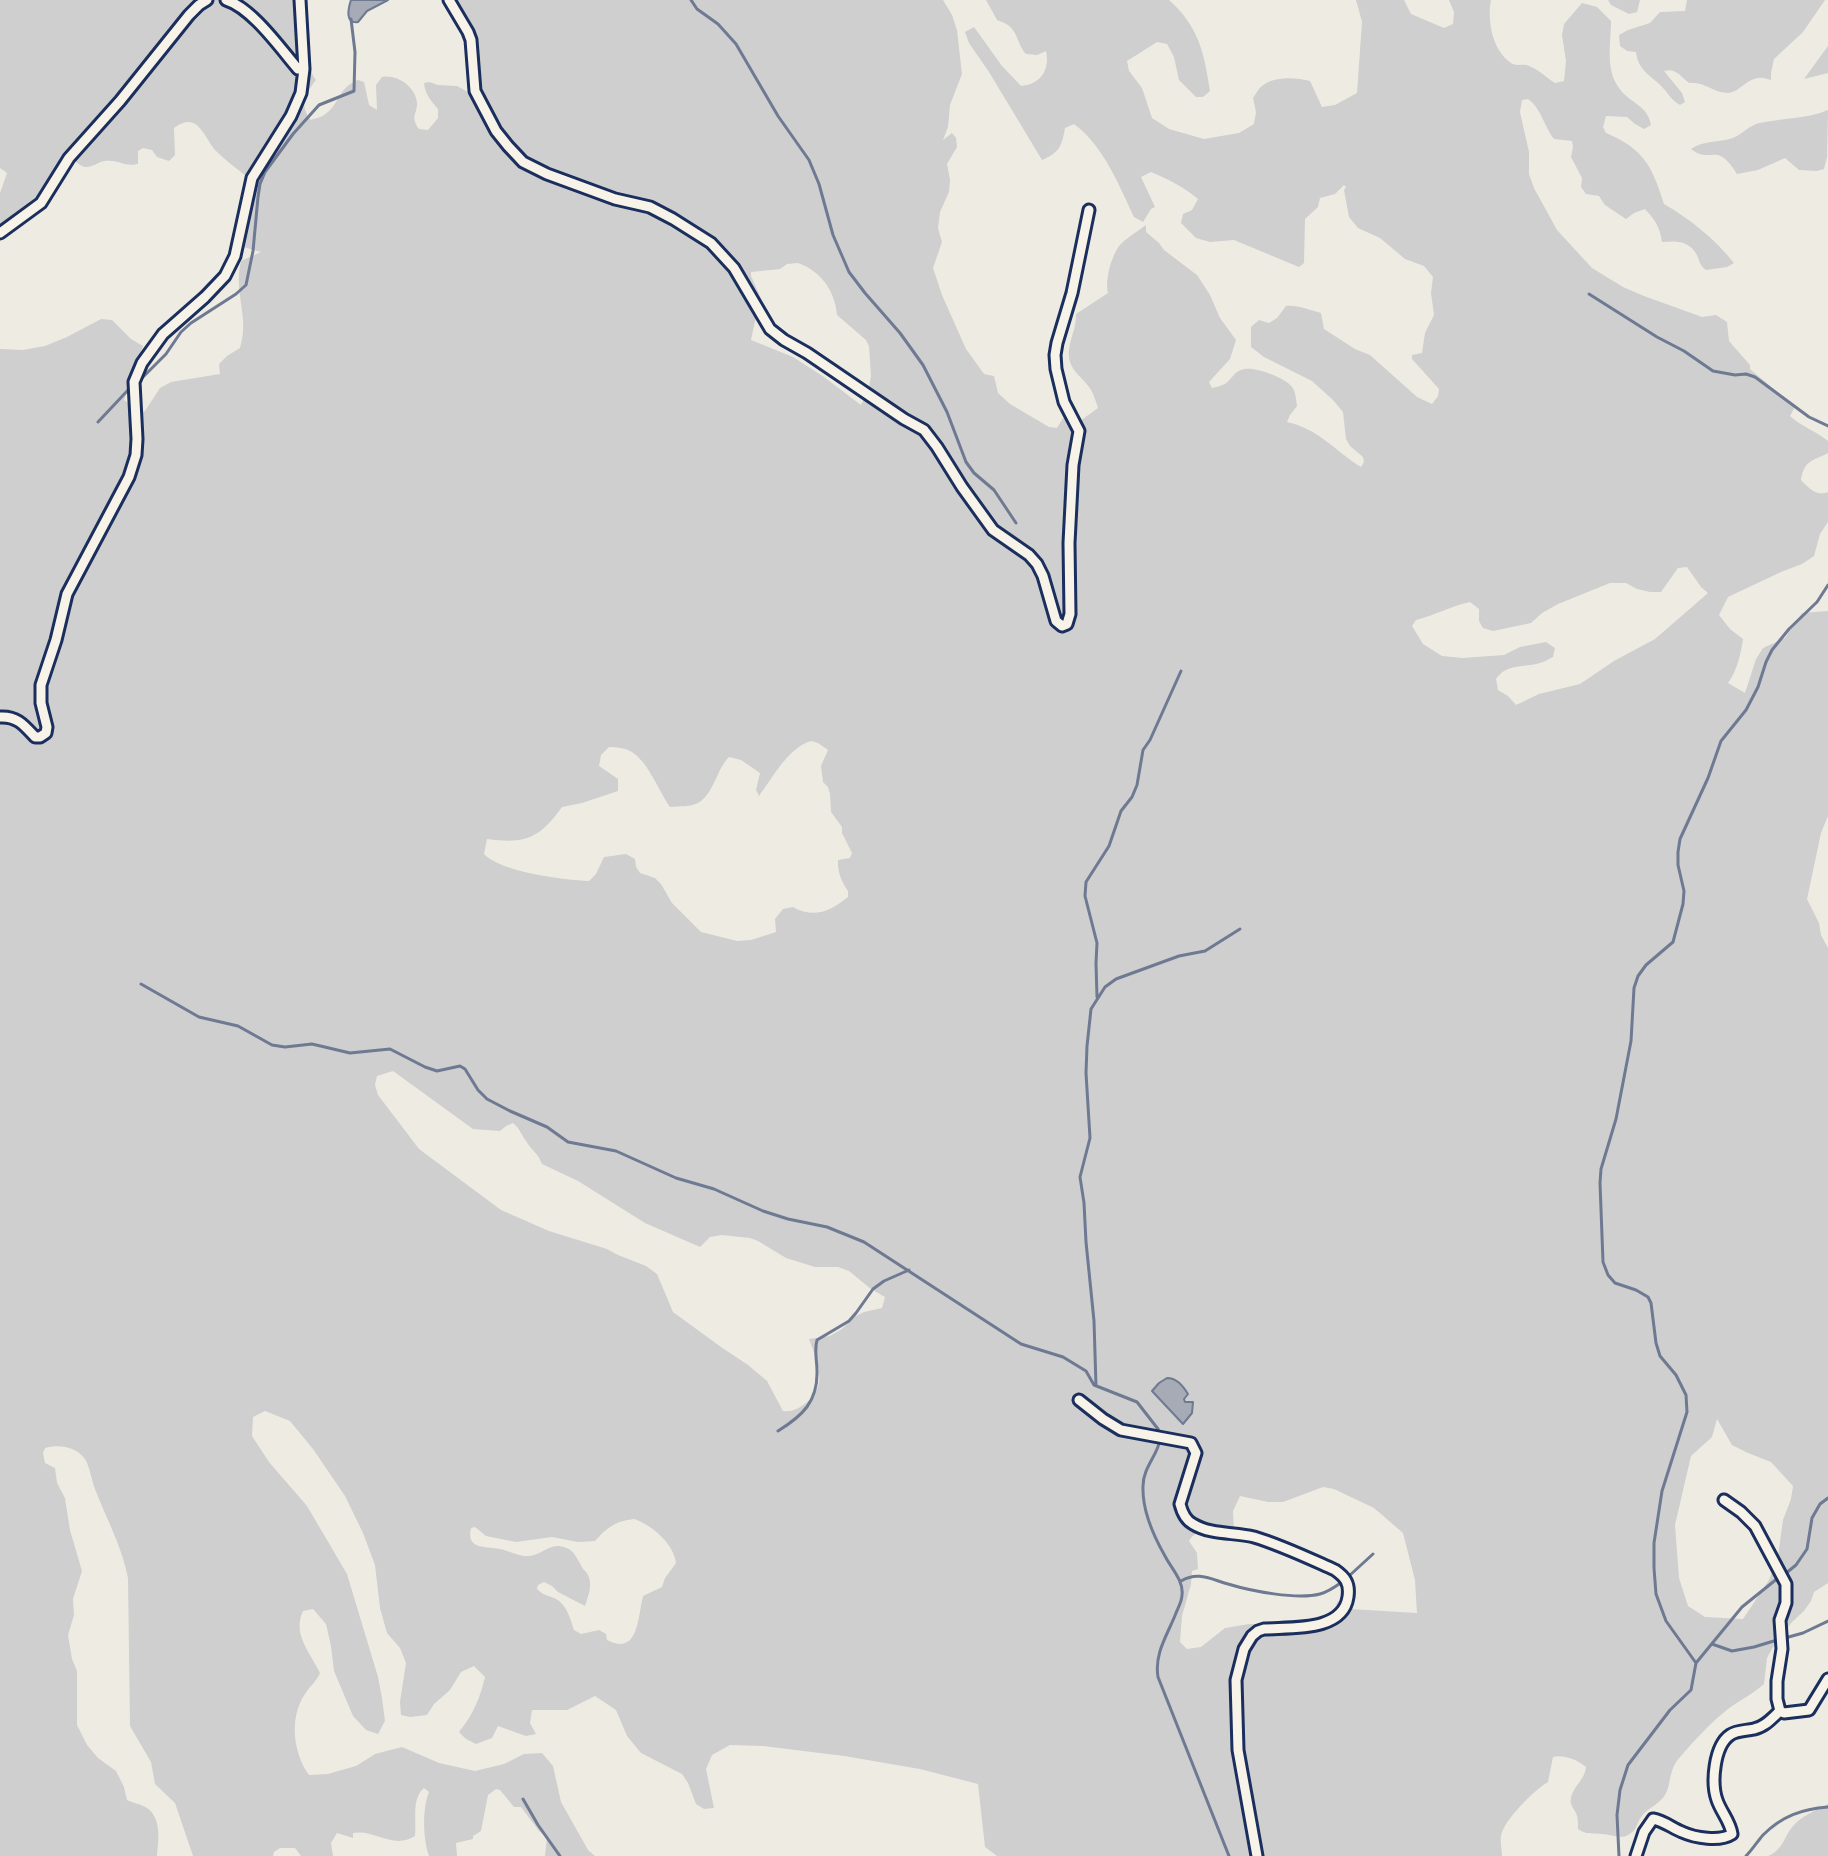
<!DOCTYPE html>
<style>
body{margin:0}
canvas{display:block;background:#eeebe2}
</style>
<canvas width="1828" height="1856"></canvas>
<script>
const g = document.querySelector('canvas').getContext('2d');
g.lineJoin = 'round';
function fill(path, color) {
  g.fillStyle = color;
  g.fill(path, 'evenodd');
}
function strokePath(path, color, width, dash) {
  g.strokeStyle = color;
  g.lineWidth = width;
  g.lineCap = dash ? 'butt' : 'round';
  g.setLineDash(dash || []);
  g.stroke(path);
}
const green = new Path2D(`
 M0,0H306C303,17 305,68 316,80C305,94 299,106 311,120C316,118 320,118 324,115C340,105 337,88 358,80L364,82L369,105L377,110L376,85L382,77C397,74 416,87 417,103C417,115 410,116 419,129L428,130L438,118V109C431,101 425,94 424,83L429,82L438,85L457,86L477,97C477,59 483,33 454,4L458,0H943L952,15L957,30L962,74L950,105L948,127L943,140L952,133L956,138L957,147L947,164L950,180L949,192L940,212L938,228L942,242L933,268L942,295L966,349L984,374L994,376L998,393L1010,404L1049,427L1057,428L1063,418L1080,421L1098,408C1096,402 1094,395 1091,390C1084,378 1072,373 1069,358C1067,343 1077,329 1076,314L1108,293C1105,279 1111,258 1119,246C1126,238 1138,231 1146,225V232L1159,243L1164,250L1197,275L1210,295L1220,318L1236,340L1230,359L1209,382L1212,388C1216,387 1221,386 1225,384C1232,379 1235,370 1245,369C1256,367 1286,378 1292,387C1296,392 1296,400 1297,406L1290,415L1287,422C1319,429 1335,451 1361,467L1364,462L1363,457L1350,446L1346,439L1343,412L1333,400L1312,381L1264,357L1251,347V327L1259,320L1269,323L1277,318L1286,306C1299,305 1308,310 1321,313L1324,329L1355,349L1370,355L1417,397L1432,404L1438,396L1439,389L1412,359V355L1422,353L1425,333L1434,315L1431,293L1433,277L1424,266L1405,259L1380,238L1358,228L1349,217L1344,190L1346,187L1344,185L1335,194L1320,198L1318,207L1305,219L1304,263L1299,267L1234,240L1210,242L1196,238L1181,223L1183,214L1192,210L1198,199C1184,187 1168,179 1151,172L1141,177L1155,207L1151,209L1143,222L1134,217C1119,185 1103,145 1074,124L1065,128C1062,146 1059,153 1042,160L989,72L969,43L965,32L974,27L1002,66L1021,86C1041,84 1050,70 1046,51L1037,55L1026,54C1014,40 1020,27 997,20L986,0H1169C1199,27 1204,52 1210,91L1203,97H1196L1179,80L1174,57L1167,44L1157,42L1127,61L1129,71L1142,88L1152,118L1169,129L1204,139L1239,133L1254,124L1256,112L1253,98C1256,94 1258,89 1262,86C1273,76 1296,77 1310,81L1322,107L1335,105L1357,93L1362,22L1356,0H1404L1411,14L1444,28L1453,24L1454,12L1449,0H1491C1487,20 1492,50 1511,63C1517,67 1523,63 1529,66C1538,69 1547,78 1555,83L1564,81L1566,61L1562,35L1564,24L1582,3L1597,7L1611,21C1611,43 1605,69 1619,88C1629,103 1648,105 1651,125L1644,129L1635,124L1627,117L1606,116L1603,127L1606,133C1644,149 1652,166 1664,204C1691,220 1714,238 1734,263L1727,267L1706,270C1698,264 1700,259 1695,252C1687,240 1674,241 1662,242C1660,227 1655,220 1645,209L1634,213L1626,219L1605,205L1599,196L1586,194L1581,187L1582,178L1571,157L1573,147L1572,141L1554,139C1544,126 1541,108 1528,99L1522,100L1520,112L1529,152V174L1534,188L1557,230L1592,268L1623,287L1644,296L1702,317L1716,315L1727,322L1729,341L1750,365V369L1795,407L1790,416C1802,427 1816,431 1828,441V453C1813,461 1804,460 1801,480C1809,488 1816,497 1828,492V522L1820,534L1814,556L1802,564L1781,572L1728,597L1719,615L1730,629L1743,639C1741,653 1737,671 1728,683L1745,693L1756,659L1763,648L1785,638L1802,613L1828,611V816L1821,833L1807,899L1819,923L1821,935L1828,948V1583L1814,1592L1811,1601L1804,1611L1792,1622L1773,1647L1767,1658L1764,1684C1753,1694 1740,1700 1728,1709C1711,1722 1694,1741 1680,1757C1669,1770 1672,1777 1667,1791C1662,1804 1648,1807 1641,1817C1637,1823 1637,1829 1631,1833C1622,1841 1612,1834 1602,1834C1592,1833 1587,1835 1578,1829C1578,1827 1578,1818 1577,1816C1575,1808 1569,1807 1571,1797C1574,1786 1585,1779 1586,1767C1578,1760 1564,1754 1553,1757L1548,1782C1534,1790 1503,1821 1501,1836C1500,1842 1502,1850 1502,1856H997L985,1847L978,1784L920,1769L844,1756L763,1746L730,1745L712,1755L706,1769L714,1808L704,1809L696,1804L688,1783L682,1774L641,1753L627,1736L616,1710L595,1696L567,1710H532L530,1723L536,1734L526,1736L498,1726L492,1738L476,1744L466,1739L459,1732C473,1715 480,1698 485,1677L474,1666L461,1672L450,1690L434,1704L427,1715L410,1717L401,1715L400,1702L406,1663L400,1648L387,1633L380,1608L375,1565L363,1533L345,1496L313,1449L290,1421L265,1411L253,1417L252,1436L269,1462L307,1506L347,1574L378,1677L382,1698L385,1721L378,1734L366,1730L353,1716L334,1671L331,1646L326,1624L313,1609L303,1611C292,1634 310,1652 320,1673C316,1682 310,1686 305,1694C289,1717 293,1753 309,1775L328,1774L356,1766L375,1754L402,1747L439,1763L475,1771L504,1764L524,1754L542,1753L553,1766L561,1802L588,1850L595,1856H545L547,1837L539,1831L521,1807H514L500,1790L496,1789L488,1795L481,1831L473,1836V1839L456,1843L457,1856H429C423,1839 422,1809 429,1792L424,1788C411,1799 417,1820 415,1836C393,1850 375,1829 353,1833V1838L337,1833L331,1843L333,1856H301L295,1848H280L274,1852L273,1856H193L175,1803L155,1784L151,1762L130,1726L128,1578C122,1546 106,1518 95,1489C92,1481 89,1465 85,1459C76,1446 58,1444 45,1448L43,1453L45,1463L55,1468L57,1483L65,1498L70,1530L82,1571L73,1599L74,1615L68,1635L72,1659L77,1671V1725L87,1745L98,1758L116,1771L124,1787L127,1800C133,1803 141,1804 147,1808C161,1817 159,1840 157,1854V1856H0V349L23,350L45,346L67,337L101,319L112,320L131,339L143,346L124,400L140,412L145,411L160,388L171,382L220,374L219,364L227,356L240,348C250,316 233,293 241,261L261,252L240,246L234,247L235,222L246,176C236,168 225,160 216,151C203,136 198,110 174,128L175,155L169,161L157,157L152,150L143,148L138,151V164C123,167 119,159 105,161C98,162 93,167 86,167C80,167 74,160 70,156L43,199L11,231L0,239V193L7,173L0,168ZM798,263C821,271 835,291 837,315L866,340L869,346L871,376L869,388L861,405L824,377L793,357L751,340L755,321L763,308V303L751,276V272L780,269L787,264ZM1687,567L1701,587L1708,593L1655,639L1614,661L1580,684L1539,694L1516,705L1508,696L1498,690L1496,679C1507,663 1523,668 1540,663C1544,662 1548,659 1553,657L1555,648L1546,642L1520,647L1504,655L1463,658L1442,656L1423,644L1412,626L1416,620C1435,615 1451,606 1470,602L1479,609V621L1483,628L1493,631L1531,623L1542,613L1558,604L1610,583H1626L1637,589L1650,592H1661L1678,568ZM811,741L818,743L828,750L821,766L823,782L828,787L830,794L831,812L842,827V833L852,853L850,858L838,860C837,871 842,883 848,891V897C831,911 814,919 793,907L783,909L775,919L776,932L751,940L737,941L701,932L672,903L661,884L655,878L640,873L636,867L635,859L626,854L604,857L596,874L589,881C565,880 500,872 484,854L487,839C525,844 539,839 562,807L582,803L618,791V779L599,766L601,755L609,747C615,747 623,748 628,750C647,758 658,790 670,807C679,806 690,807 698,803C714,794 716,770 729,757L741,760L760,773L756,790L759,796C773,777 788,748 811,741ZM393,1071L473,1129L500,1131L506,1126L513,1123C520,1129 521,1134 526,1141C531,1150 538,1153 542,1164L578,1181L645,1223L700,1247L710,1237L722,1235L750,1238L758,1241L786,1258L815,1267H838L849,1271L871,1289L885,1297L882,1308L864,1312L854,1317L842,1329L830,1336L809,1339C817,1361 829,1386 806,1403C798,1409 792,1412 783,1411L767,1381L748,1365L721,1347L673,1312L657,1274L646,1266L618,1255L607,1249L549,1231L501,1210L419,1149L378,1095L375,1085L377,1076ZM1717,1419L1732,1445L1748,1453L1771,1462L1793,1486L1791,1499L1783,1520L1778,1556L1769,1580L1743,1619L1705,1617L1688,1606L1679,1578L1675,1525L1691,1456L1712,1437ZM1323,1487L1334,1489L1374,1508L1403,1533L1415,1580L1417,1613L1350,1609L1338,1601L1333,1611L1323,1618L1307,1622L1266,1625L1249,1624L1225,1628L1201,1647L1187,1649L1180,1642L1182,1616L1191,1584L1192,1571L1198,1569L1197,1553L1189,1541C1198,1524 1214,1538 1228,1539L1234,1535L1233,1511L1240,1496L1268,1502H1283ZM634,1519C652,1525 674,1544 676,1563L665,1578L662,1587L643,1596C638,1615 639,1657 607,1640L606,1634L599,1630L581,1634L574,1630C570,1618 567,1605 556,1599C548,1595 544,1596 537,1589L538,1585L544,1582L552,1586L558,1592L585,1606C588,1596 593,1585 588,1575C585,1569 584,1572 581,1565C575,1555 573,1548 559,1546C548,1545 540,1555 530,1556C519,1557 510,1551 500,1549C485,1546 466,1550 471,1528L475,1527L486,1536L516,1542L552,1537L578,1542L595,1541C607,1528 615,1521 634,1519Z
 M1608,0H1640L1637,12L1629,14L1611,5Z
 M1687,0H1825L1803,32L1774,59L1771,73V80C1767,79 1762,77 1758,78C1746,79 1740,92 1728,93C1714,93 1703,81 1689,83C1680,76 1676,68 1664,71L1682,93L1685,102L1680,105C1671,100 1669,94 1662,87C1651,75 1638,71 1636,52L1627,51L1620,46L1619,35L1628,30L1650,23L1660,12L1685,11Z
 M1828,46V73L1804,79Z
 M1828,110L1827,157L1824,169L1817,171L1799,170L1785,158L1758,170L1737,174C1716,140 1711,165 1691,149C1703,140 1719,143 1733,138C1743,134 1749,125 1760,123C1782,118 1807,119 1828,110Z
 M1828,1804V1856H1768C1784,1849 1783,1838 1793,1826C1801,1816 1817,1810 1828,1804Z`);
const water = new Path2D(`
 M351,0H388L367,11L358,22C345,24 348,9 351,0Z
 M1167,1378C1177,1378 1183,1386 1188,1394L1184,1399L1185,1402H1193L1192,1413L1183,1424L1152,1391L1159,1383Z`);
const stream = new Path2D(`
 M691,0L697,9L718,24L736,44L778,116L809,160L819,184L833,235L849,272L865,293L900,333L923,365L947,412L966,462L974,473L994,490L1016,523
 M1589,294L1657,337L1684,351L1713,371L1735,375L1746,374L1755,377L1809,417L1828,426
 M139,381L166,354L181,332L191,323L236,294L246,285L253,251L258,197L260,184L265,172L293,134L319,105L354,91L355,52L351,19
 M98,422L129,389
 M141,984L199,1017L238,1026L272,1045L285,1047L312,1044L350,1053L390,1049L425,1067L437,1071L460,1066L465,1069L478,1090L487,1099L510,1111L547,1127L568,1142L616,1151L676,1178L714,1189L763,1211L788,1219L827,1227L864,1242L1021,1344L1063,1357L1086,1371L1094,1385L1137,1402L1158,1429L1160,1435
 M1097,997L1096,963L1097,943L1085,896L1086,882L1109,846L1121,811L1132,797L1137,785L1143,750L1150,740L1181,671
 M1096,1386L1094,1321L1086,1242L1084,1203L1080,1177L1090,1138L1086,1073L1087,1046L1091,1009L1105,987L1116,979L1179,956L1205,951L1240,929
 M778,1431C802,1416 818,1402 817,1371C817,1360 814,1351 817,1340L849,1321L856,1313L873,1289L884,1281L909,1270
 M1160,1440C1157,1456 1143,1468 1143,1486C1142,1510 1153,1535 1165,1556C1171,1568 1184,1581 1182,1595C1182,1601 1178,1608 1176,1613C1168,1634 1154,1653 1158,1677L1229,1856
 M1785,1574L1796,1565L1807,1549L1812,1518L1820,1504L1828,1498
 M1349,1576L1373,1554
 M1181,1581C1198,1571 1210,1579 1228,1584C1251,1591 1297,1600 1320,1594C1328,1592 1335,1587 1342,1582
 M1785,1638L1803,1633L1828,1621
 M1712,1644L1732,1651L1754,1647L1777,1640
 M1696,1663L1666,1621L1656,1594L1654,1568V1543L1662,1491L1687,1412L1686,1395L1676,1375L1660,1356L1656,1343L1651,1303L1648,1297L1636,1290L1615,1283L1608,1275L1603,1262L1600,1183L1601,1169L1616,1119L1631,1041L1634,988L1638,976L1646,965L1673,942L1683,904L1684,891L1678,865V852L1680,839L1708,778L1721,741L1746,710L1758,687L1766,662L1772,650L1789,629L1817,602L1828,585
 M523,1799L538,1825L560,1856
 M1619,1856L1617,1815L1620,1790L1628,1765L1670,1710L1691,1690L1696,1663L1742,1607L1778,1578
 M1746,1856C1752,1850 1757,1842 1763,1835C1782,1816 1802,1809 1828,1807`);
const street = new Path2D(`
 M226,0C252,8 280,48 298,69H304
 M449,0L468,32L471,40L475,91L496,131L508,146L523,162L547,174L615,199L650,207L673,219L711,243L734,268L770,329L784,340L807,353L904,419L924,430L937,447L962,487L993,530L1029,555L1037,564L1043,576L1056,621L1062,626L1067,624L1070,614L1069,543L1073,465L1079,431L1064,402L1056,369L1055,355L1057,343L1072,293L1089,210
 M0,233L41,203L69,158L120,101L189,15L199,5L207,0
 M0,717C17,716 24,725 35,737H40L46,733L47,727L41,703V685L56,640L67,594L129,477L136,455L137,439L134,382L142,363L163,334L205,297L225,276L235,256L252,178L291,116L301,93L304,69L300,0
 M1079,1400L1103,1419L1121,1430L1191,1443L1196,1453L1180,1504C1182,1512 1185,1520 1193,1524C1211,1535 1234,1532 1254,1537C1281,1545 1308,1558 1335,1570C1345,1577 1350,1583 1348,1597C1343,1632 1291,1627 1264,1629L1258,1631L1252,1636L1244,1649L1236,1680L1238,1750L1257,1856
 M1724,1500L1741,1512L1755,1526L1786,1584V1603L1780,1620L1782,1649L1777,1681V1699L1780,1711
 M1780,1711L1784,1713L1809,1710L1828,1679
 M1636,1856L1644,1832L1653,1819C1664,1821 1672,1828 1682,1832C1695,1838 1720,1842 1732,1834C1730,1821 1721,1812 1717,1800C1711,1783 1714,1746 1730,1735C1737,1730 1746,1731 1754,1729C1765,1727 1772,1718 1780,1711`);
fill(green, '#cfcfcf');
fill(water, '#a6abb5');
strokePath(water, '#6e7992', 2);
strokePath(stream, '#6e7992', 3);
strokePath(street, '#1b2f5e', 15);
strokePath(street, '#f7f3e8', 9);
</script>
